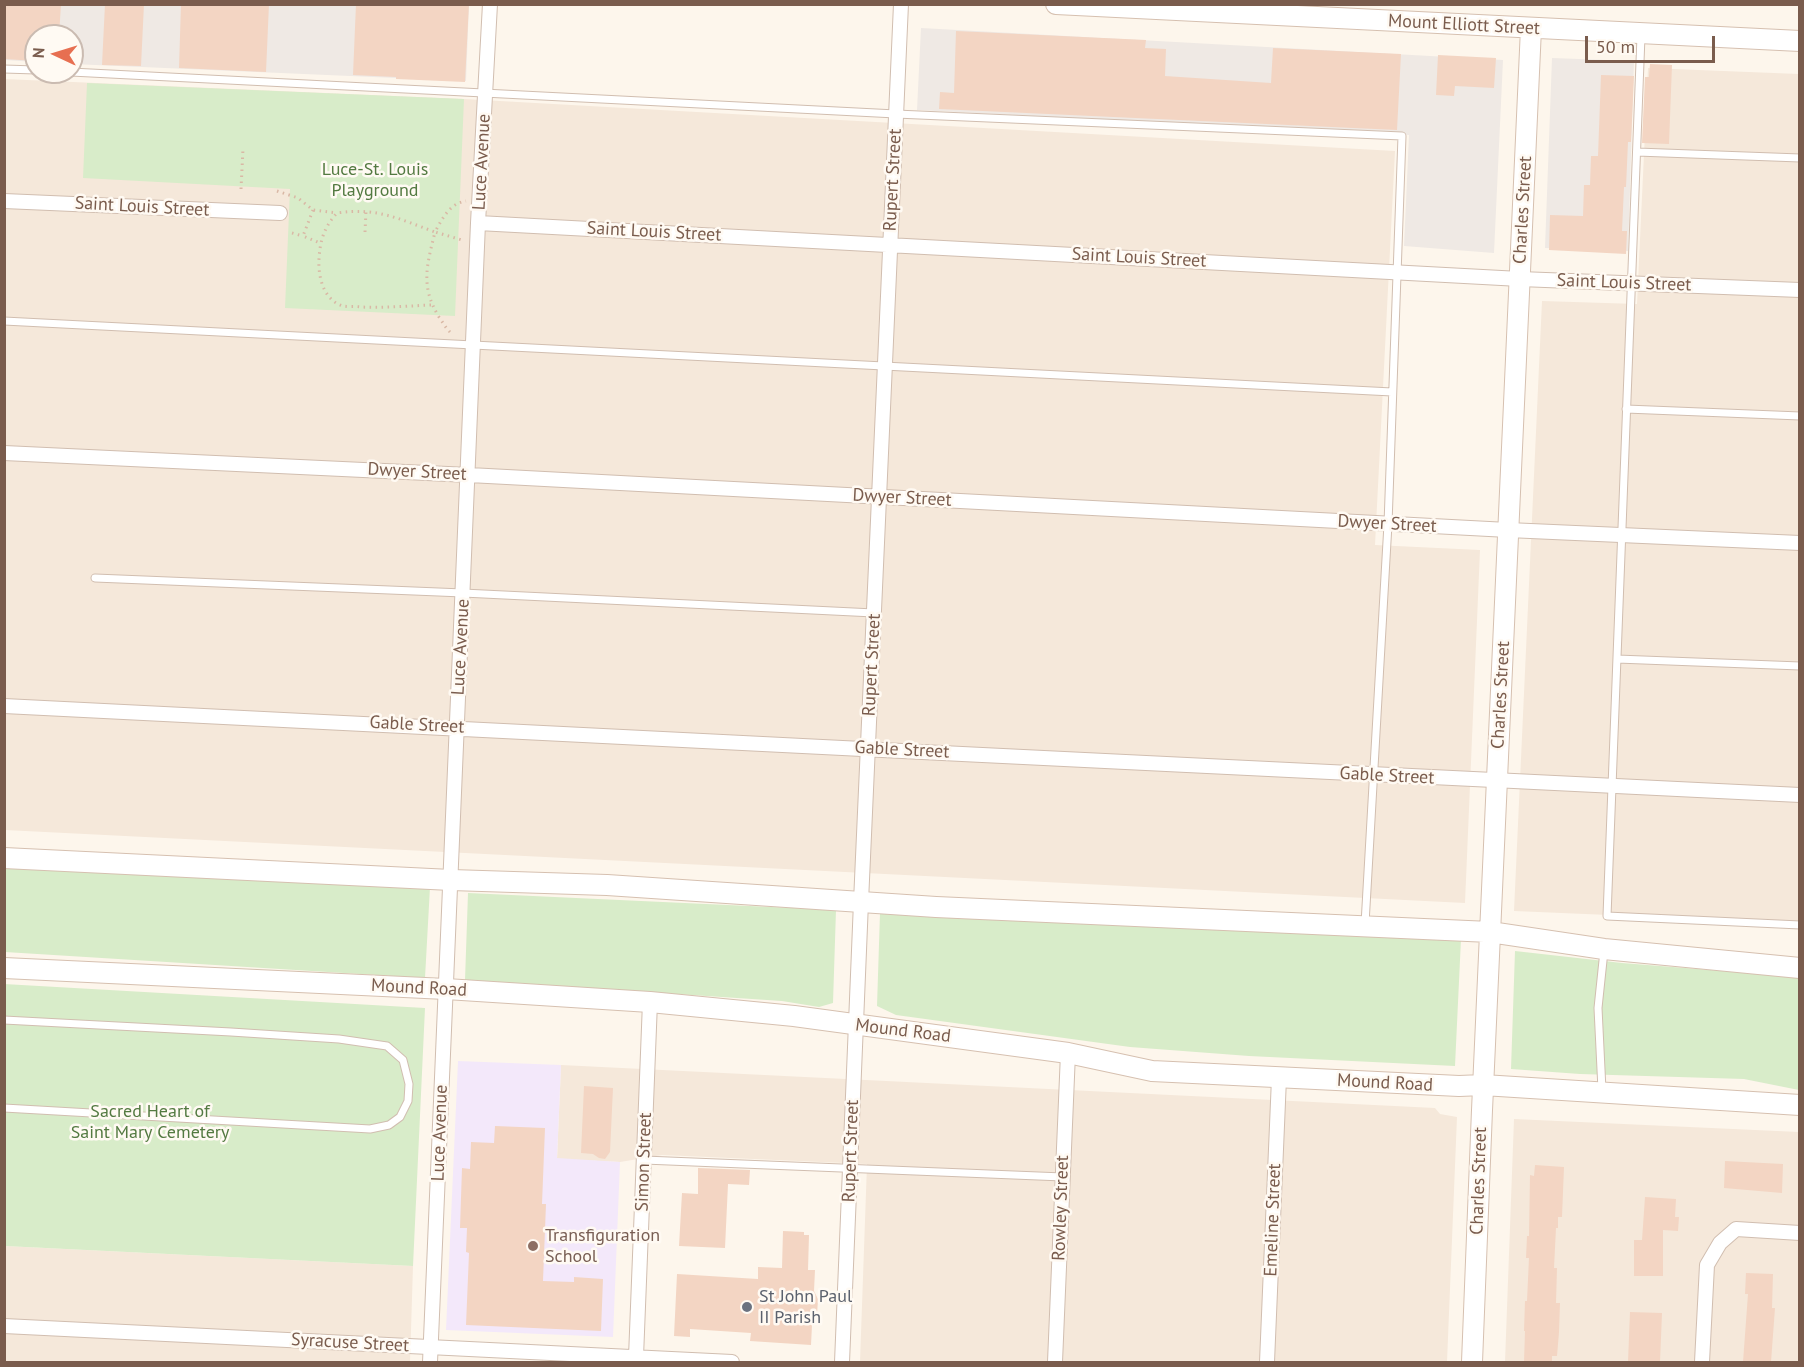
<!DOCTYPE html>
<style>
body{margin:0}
#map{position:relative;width:1804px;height:1367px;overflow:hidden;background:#fdf6ec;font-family:"PT Sans",sans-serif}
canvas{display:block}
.frame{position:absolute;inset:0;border:6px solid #7a5c4d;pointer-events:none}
.north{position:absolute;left:24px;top:24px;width:60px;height:60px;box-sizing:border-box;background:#fffaf3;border:2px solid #cabbb1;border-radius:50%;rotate:274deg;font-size:16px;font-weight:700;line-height:24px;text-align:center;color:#7a5c4d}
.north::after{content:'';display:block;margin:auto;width:21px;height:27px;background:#e76f51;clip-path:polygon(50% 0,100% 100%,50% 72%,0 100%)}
.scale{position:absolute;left:1585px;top:36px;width:130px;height:27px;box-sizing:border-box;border:3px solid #7a5c4d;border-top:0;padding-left:8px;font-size:18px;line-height:21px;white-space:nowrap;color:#7a5c4d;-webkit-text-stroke:4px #fffaf3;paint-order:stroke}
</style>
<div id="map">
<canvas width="1804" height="1367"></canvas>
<div class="frame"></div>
<div class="north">N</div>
<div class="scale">50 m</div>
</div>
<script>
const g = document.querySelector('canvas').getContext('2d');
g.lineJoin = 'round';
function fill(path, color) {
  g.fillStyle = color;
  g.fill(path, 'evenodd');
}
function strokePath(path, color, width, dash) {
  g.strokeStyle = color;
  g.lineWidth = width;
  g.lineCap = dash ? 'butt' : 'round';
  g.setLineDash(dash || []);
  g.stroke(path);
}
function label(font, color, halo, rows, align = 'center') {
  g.font = font + ' "PT Sans",sans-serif';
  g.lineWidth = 5;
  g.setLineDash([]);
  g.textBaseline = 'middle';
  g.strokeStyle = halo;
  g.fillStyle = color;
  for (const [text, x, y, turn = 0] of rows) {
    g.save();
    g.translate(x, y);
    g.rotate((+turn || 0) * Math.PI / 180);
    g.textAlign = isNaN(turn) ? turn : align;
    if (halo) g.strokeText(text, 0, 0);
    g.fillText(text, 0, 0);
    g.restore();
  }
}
const residential = new Path2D(`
 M1648,68L1799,74V923L1514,911L1542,301L1637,304Z
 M4,79L464,99L1395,151L1375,545L1480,550L1465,903L5,830Z
 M561,1065L1435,1108L1440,1114L1457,1117L1447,1362H860L867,1164L662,1155L620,1162L557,1159Z
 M1514,1119L1799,1132V1362H1505Z
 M4,1246L413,1266L410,1362H5Z`);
const industrial = new Path2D(`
 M4,5H469L466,81L72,64V36H36V62L5,60Z
 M921,28L1503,60L1494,253L1404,246L1409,135L917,110Z
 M1552,58L1634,61L1628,251L1545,248Z`);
const education = new Path2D(`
 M458,1061L561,1065L557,1158L620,1162L613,1337L446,1330Z`);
const green = new Path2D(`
 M87,83L464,99L455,316L285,308L290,189L83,178Z
 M4,864L430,887L425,978L5,952Z
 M468,893L836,910L833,1003L819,1007L782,1001L465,980Z
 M880,913L1461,939L1455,1066L1249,1056L1130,1047L896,1015L877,1006Z
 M1515,951L1622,963L1799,977V1090L1744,1079L1580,1074L1511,1069Z
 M4,984L425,1008L413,1266L5,1246Z`);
const building = new Path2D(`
 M4,4H61L59,36H36V61L4,59Z
 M105,4H144L141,66L102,65Z
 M181,4H269L266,72L179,68Z
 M356,4H469L465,82L396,79V77L353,75Z
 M956,31L1146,40L1145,48L1166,49L1165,76L1271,83L1273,48L1401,54L1397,130L939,109L940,92L954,93Z
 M1438,55L1496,58L1494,88L1455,86L1454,96L1436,95Z
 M1650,64L1672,65L1669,144L1642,143L1645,77H1649Z
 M1601,75L1634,76L1631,142H1628L1626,187H1624L1622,231H1627L1626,254L1549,250L1550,215L1583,216L1584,185H1590L1591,156H1598Z
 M584,1086L613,1088L610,1152L605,1159L599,1158L593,1154L581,1153Z
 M495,1126L545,1128L542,1204H546L543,1281L574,1282V1277L603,1279L601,1331L466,1325L469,1253L466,1252L467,1228H460L462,1168L470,1169L471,1142L494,1143Z
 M1725,1161L1783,1164L1782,1193L1724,1188Z
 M1535,1165L1564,1167L1562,1217H1558V1228H1556L1554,1268H1557L1556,1303H1560L1559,1332L1557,1356H1552V1362H1524L1525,1331H1524L1525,1301H1527L1529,1258H1526L1527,1236H1529L1530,1175L1534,1176Z
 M698,1168L750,1170L749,1185L728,1184L725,1248L679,1246L682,1193L698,1194Z
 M1645,1197L1676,1199L1675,1217H1679L1678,1231L1663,1230V1276H1634V1240H1642Z
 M783,1231L804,1232V1235H809L808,1270H815L814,1291L818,1299L817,1315L812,1325L811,1345L750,1341L751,1333L690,1329V1337L674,1336L677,1274L758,1279V1267L782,1268Z
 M1746,1273L1773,1274L1772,1308H1775L1771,1362H1743L1748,1294H1745Z
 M1630,1312L1662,1313L1660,1362H1628Z`);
const path = new Path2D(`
 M241,189L243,149
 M277,191L298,198L313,210L337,213
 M313,210L303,236L320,243
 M365,232L366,211
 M292,233L303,236
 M431,305C408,306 385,308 361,307C355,306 348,307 343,306C323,300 318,276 319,259C320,241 324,227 337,213C377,207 399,219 435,232C442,219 450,203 466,201
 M450,332C446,328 443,323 439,317C420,286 427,265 435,232L462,240`);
const lane = new Path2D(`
 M1641,36L1607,916L1800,925
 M4,69L36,70
 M71,72L896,114L1402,136L1388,524L1365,924
 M1637,152L1800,158
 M4,321L1392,392
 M1626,409L1800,416
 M95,578L463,593L874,613
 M1617,659L1800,666
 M4,1020L231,1032L339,1039L387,1046L403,1060L409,1084L408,1101L400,1117L389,1125L370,1129L4,1108
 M1602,1090L1598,1008L1604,951
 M644,1160L1063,1177`);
const street = new Path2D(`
 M4,201L280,213
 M478,223L1520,279L1800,290
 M4,453L469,475L1508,530L1800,543
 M4,706C603,732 1201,770 1800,795
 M4,1326L732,1362
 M636,1357L650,1002
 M430,1362L478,223L490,4
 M842,1362L861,902L901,4
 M1055,1362L1068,1053
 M1267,1362L1279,1078
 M1702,1362L1707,1265L1720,1243L1736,1229L1800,1233`);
const secondary = new Path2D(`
 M1056,4L1800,41
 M4,858L451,880L607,885L936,907L1490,932L1604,949L1800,968
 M4,968L446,989L650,1002L794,1016L1068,1053L1152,1071L1459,1086L1483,1085L1800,1105
 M1472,1362L1482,1110L1531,28`);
const markers = [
 [533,1246,6,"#8d6e63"],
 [747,1307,6,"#6b7280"]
];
const streetNames = [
 ["Mount Elliott Street",1464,25,3],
 ["Luce Avenue",482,162,-87],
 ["Rupert Street",893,180,-87],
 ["Saint Louis Street",142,207,3],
 ["Charles Street",1523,210,-87],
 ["Saint Louis Street",654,232,3],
 ["Saint Louis Street",1139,258,3],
 ["Saint Louis Street",1624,283,2],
 ["Dwyer Street",417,472,3],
 ["Dwyer Street",902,498,3],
 ["Dwyer Street",1387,524,3],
 ["Luce Avenue",461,647,-87],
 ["Rupert Street",872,665,-87],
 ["Charles Street",1501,695,-87],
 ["Gable Street",417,725,3],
 ["Gable Street",902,750,3],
 ["Gable Street",1387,776,3],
 ["Mound Road",419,988,3],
 ["Mound Road",903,1031,7],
 ["Mound Road",1385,1083,3],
 ["Luce Avenue",440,1133,-88],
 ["Rupert Street",851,1151,-88],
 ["Simon Street",644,1162,-88],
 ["Charles Street",1479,1181,-88],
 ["Rowley Street",1061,1208,-88],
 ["Emeline Street",1273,1220,-88],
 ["Syracuse Street",350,1343,3]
];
const parkNames = [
 ["Luce-St. Louis",375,170],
 ["Playground",375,191],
 ["Sacred Heart of",150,1112],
 ["Saint Mary Cemetery",150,1133]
];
const educationNames = [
 ["Transfiguration",545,1236],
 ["School",545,1257]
];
const worshipNames = [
 ["St John Paul",759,1297],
 ["II Parish",759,1318]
];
fill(residential, '#f5e8da');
fill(industrial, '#efe9e4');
fill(education, '#f3e8fa');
fill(green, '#d8ecc9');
fill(building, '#f3d5c3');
strokePath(lane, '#d1beb0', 9);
strokePath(street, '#d1beb0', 16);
strokePath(secondary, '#d6c0b0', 22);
strokePath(path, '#d9b8a5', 3, [1.5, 4.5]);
strokePath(lane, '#fff', 7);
strokePath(street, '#fff', 14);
strokePath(secondary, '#fff', 20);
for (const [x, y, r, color] of markers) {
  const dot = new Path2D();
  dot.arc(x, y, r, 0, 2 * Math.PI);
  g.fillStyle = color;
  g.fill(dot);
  strokePath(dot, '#fffaf3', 2);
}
label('18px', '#7a5c4d', '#fffaf3', streetNames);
label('18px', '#537a41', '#fffaf3', parkNames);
label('18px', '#785e54', '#fffaf3', educationNames, 'left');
label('18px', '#5b616d', '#fffaf3', worshipNames, 'left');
</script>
